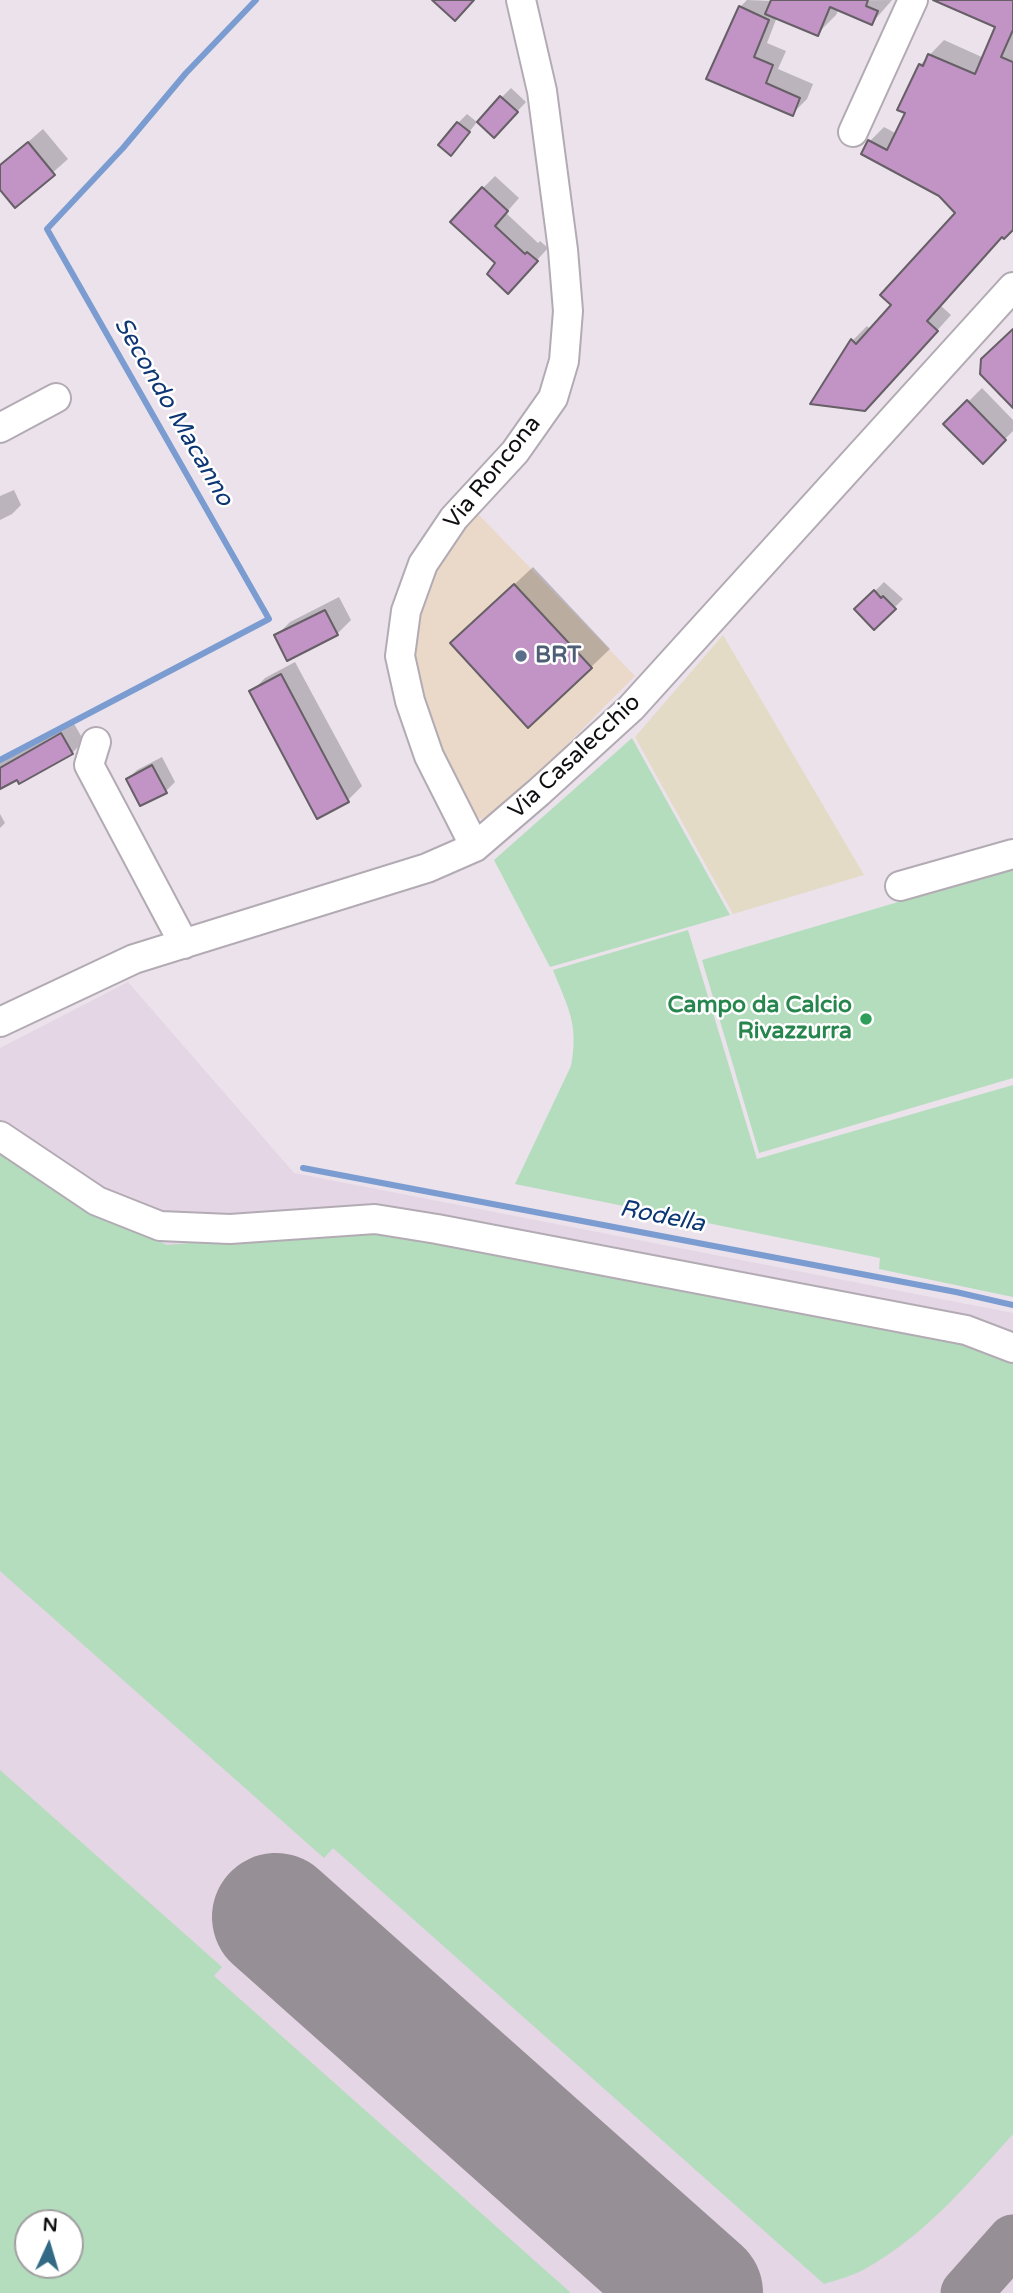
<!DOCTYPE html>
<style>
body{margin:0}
#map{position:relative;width:1013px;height:2293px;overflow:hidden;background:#ebe2eb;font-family:"Varela Round",sans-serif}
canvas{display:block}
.north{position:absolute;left:14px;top:2209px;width:70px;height:70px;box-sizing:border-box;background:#fff;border:2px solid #9f9fa0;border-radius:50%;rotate:4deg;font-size:19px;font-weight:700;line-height:28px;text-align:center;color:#100e11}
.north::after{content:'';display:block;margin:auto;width:24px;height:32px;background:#326984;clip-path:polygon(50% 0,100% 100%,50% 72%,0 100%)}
</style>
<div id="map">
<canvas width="1013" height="2293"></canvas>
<div class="north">N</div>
</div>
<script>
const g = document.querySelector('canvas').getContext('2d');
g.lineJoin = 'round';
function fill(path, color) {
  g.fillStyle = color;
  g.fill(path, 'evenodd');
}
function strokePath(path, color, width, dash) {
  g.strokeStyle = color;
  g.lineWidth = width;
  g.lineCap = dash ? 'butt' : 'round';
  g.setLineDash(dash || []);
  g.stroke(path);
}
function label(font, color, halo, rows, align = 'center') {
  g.font = font + ' "Varela Round",sans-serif';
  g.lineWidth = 5;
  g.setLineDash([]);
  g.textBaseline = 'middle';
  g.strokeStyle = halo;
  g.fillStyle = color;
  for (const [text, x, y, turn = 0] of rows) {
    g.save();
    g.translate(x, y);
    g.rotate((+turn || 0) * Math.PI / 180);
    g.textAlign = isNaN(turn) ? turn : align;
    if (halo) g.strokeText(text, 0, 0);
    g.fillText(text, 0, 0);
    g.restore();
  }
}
const commercial = new Path2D(`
 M476,512L635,676L497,815L488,820L476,818L467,811L417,695L411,654L418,613L434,569L459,530Z`);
const industrial = new Path2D(`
 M723,635L864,875L733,914L635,737Z`);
const built = new Path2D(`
 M128,982L294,1173L1013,1313V2293H0V1048ZM28,2223H70V2265H28Z`);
const green = new Path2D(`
 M632,738L730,915L550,967L494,860Z
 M1013,868V1078L759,1153L702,960Z
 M688,930L757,1159L1013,1085V1297L879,1269L880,1258L515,1184L571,1066C579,1024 568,1008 553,970Z
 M0,1147L88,1210L167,1245L374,1228L965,1340L1013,1358V2134C968,2184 924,2236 865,2269C852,2276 837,2280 824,2284L333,1848L324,1858L0,1571Z
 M0,1770L222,1967L214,1976L571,2293H0ZM28,2223H70V2265H28Z`);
const shadow = new Path2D(`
 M747,0L772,1L892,0L872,23L839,9L836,15L817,34L777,17L767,43L786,51L778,69L813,84L807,99L793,113L709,78L740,7Z
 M948,0H1013V228L1003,235L940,305L951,315L880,394L813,403L853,340L867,326L871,330L893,305L957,213L940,194L870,141L884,127L897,134L907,113L900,109L920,65L944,40L984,58L997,26Z
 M511,88L526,102L503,127L502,97Z
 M467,114L477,122L460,144L458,123Z
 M43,129L68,159L15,206L0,188V166Z
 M495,176L519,198L506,213L538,243L540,241L548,248L520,279L497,263L483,188Z
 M982,388L1013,420V431L983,461L946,424Z
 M14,490L21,505L12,514L0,520V496Z
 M533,567L610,649L591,667L471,625Z
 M884,582L903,599L874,628L857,609Z
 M339,597L351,620L337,634L276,636L290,622Z
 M295,662L362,786L348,800L251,692L265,678Z
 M73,722L84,741L72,753L20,782L17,777L0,787V763Z
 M162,757L175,782L166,791L128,779L137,770Z
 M0,814L5,823L0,828Z`);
const stream = new Path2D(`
 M0,760L269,619L47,229L123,148L186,73L256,0
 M303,1168L956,1292L1013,1305`);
const taxiway = new Path2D(`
 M966,2293L1013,2240`);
const runway = new Path2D(`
 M276,1917L699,2293`);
const building = new Path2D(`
 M432,0H474L455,21Z
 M771,0H868L866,6L878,11L872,25L830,7L818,36L765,14Z
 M933,0H1013V30L1001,57L1013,62V230L1004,239L1002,237L927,321L938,331L865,411L810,404L851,339L856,344L891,305L880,295L955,213L939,196L861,154L868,140L887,150L905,113L897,110L919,64L923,66L928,54L975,74L995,27Z
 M739,6L769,20L754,57L773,65L766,83L800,98L793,116L706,79Z
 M500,96L518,112L494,138L477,122Z
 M457,122L470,132L451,156L438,145Z
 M28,142L55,175L15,208L0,190V165Z
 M482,187L508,211L495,226L525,254L527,252L538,261L508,294L487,274L495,263L450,222Z
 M1013,329V408L980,374L981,359Z
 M967,400L1006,440L983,464L943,424Z
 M514,584L592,668L528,728L450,643Z
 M874,590L881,598L883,596L896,609L874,630L854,609Z
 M325,610L338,635L287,661L274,635Z
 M281,674L349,802L317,819L249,691Z
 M61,733L73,754L19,784L17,780L0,789V768Z
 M152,765L167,793L140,806L126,779Z`);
const minor = new Path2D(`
 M853,132L913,0
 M0,428L56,398
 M96,742L89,765L184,944
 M475,847L429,756L410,701L400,656L406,611L423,564L454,518L515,452L553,398L564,361L568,311L563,250L542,91L521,0
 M900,886L1013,854
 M0,1022L134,959L427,868L475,847L539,792L631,708L1013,287
 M0,1136L97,1201L160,1226L230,1229L375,1219L437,1229L966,1330L1013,1348`);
const markers = [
 [521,656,7,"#5c6f8a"],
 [866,1019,7,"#2e9e5b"]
];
const streetNames = [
 ["Via Roncona",493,473,-51],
 ["Via Casalecchio",575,757,-43]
];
const serviceNames = [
 ["BRT",535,656]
];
const leisureNames = [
 ["Campo da Calcio",852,1006],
 ["Rivazzurra",852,1032]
];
const waterNames = [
 ["Secondo Macanno",173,412,60],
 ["Rodella",662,1217,11]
];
fill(commercial, '#ead8c8');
fill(industrial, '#e4dbc6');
fill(built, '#e4d6e5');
fill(green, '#b4ddbd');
fill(shadow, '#0003');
strokePath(stream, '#7b9cd0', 6);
strokePath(taxiway, '#969096', 51);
strokePath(runway, '#969096', 128);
fill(building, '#c194c5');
strokePath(building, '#665f66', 2);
strokePath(minor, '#b3abb4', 32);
strokePath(minor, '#fff', 28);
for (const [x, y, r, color] of markers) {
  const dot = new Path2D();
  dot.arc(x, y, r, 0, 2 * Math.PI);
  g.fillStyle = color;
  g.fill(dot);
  strokePath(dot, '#fff', 2.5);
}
label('23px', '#100e11', '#fff', streetNames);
label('bold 23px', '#4e5e75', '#fff', serviceNames, 'left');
label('bold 23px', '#27864d', '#fff', leisureNames, 'right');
label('italic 24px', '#0d3674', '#fff', waterNames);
</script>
